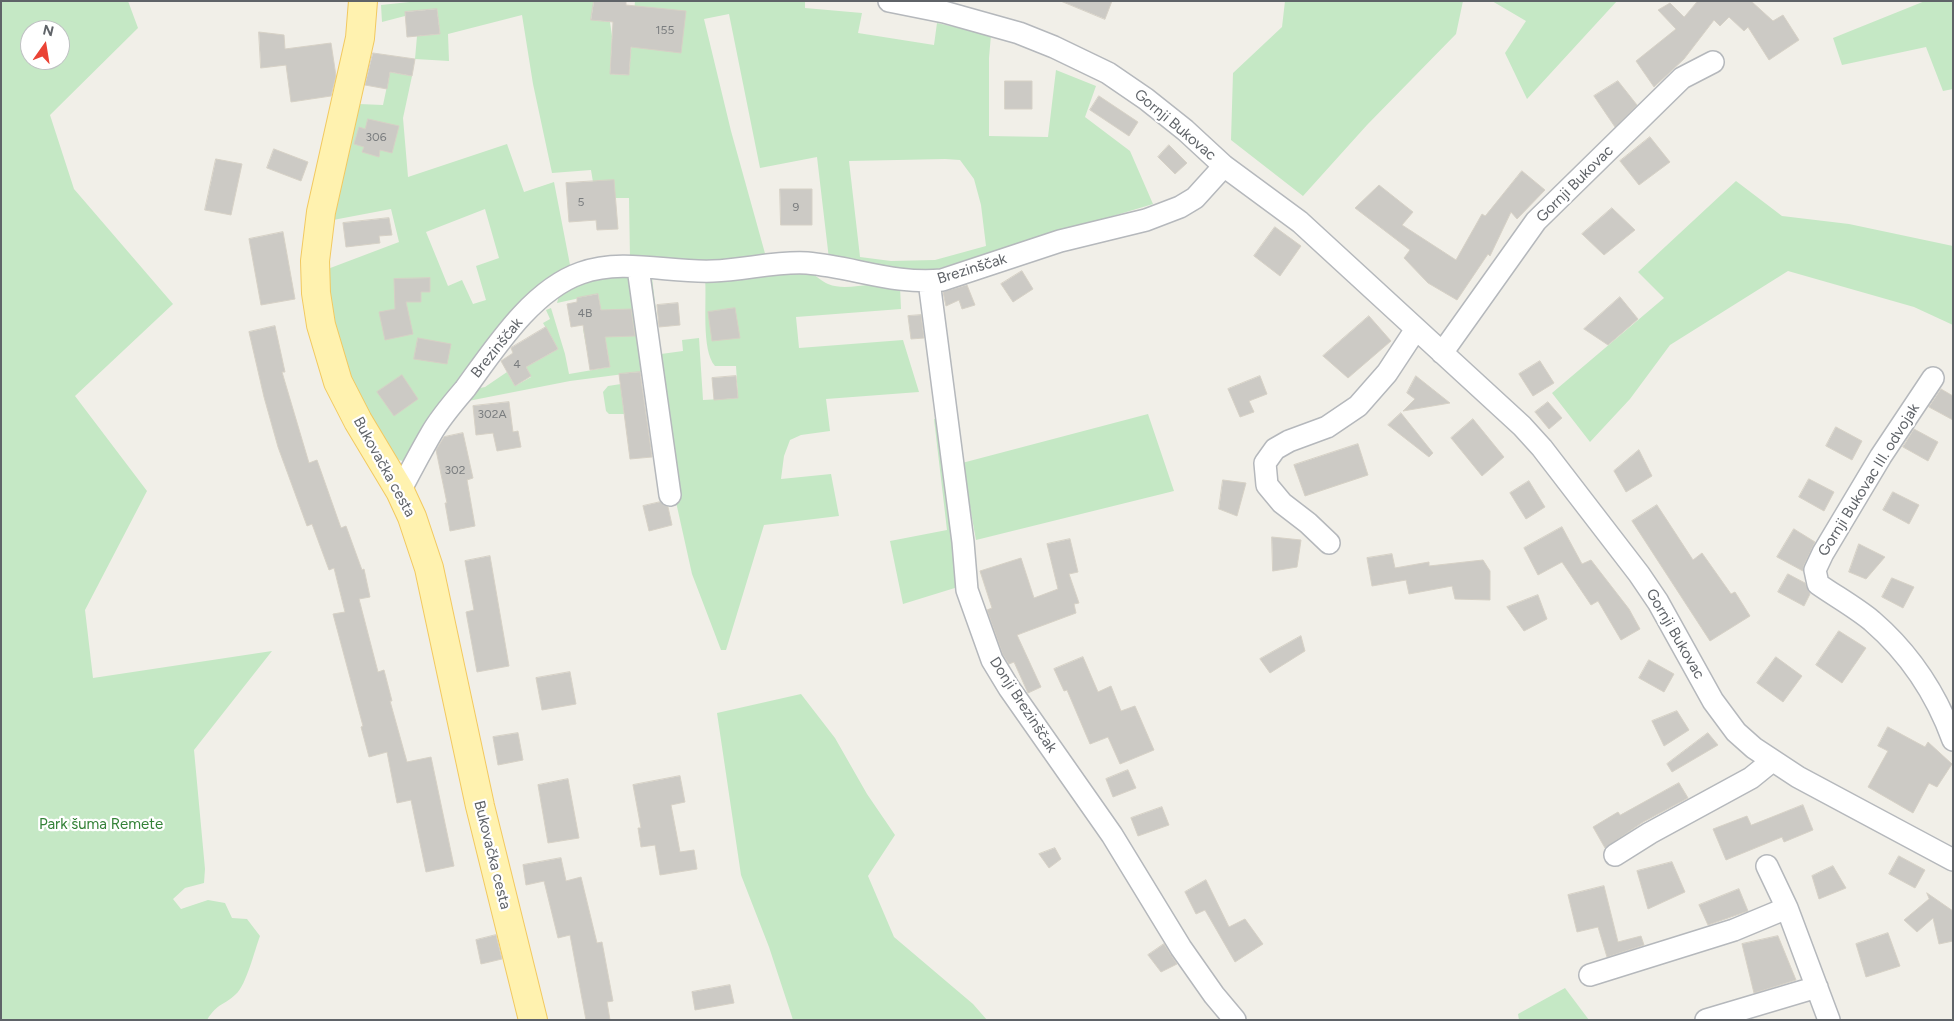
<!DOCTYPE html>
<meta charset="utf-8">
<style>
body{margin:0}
#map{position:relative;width:1954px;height:1021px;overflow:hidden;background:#f1efe8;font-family:Figtree,sans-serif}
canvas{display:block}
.frame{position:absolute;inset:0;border:2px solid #5f6368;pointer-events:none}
.north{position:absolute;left:20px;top:20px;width:50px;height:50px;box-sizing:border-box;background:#fff;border:1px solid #bfc1c3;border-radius:50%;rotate:13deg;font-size:14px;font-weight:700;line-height:20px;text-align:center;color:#5f6368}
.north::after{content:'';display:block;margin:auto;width:18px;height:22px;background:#ea4335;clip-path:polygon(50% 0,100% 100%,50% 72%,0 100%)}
</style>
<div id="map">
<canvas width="1954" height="1021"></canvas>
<div class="frame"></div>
<div class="north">N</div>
</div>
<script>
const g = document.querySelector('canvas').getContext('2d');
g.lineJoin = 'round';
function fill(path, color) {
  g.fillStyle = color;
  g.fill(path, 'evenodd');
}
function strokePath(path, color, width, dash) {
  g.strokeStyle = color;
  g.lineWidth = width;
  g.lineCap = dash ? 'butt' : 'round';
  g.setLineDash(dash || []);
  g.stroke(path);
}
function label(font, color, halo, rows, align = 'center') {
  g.font = font + ' Figtree,sans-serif';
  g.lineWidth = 4.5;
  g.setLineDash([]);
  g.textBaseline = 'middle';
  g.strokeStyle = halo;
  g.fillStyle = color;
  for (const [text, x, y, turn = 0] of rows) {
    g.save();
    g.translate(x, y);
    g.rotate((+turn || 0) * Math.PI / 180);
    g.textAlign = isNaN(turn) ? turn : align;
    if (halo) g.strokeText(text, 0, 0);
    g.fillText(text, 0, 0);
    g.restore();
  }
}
const green = new Path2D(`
 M1,1H128L138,28L50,115L74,189L173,304L75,396L147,491L85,610L93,678L272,651L194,750L205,869L204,883L185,888L173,899L181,909L208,900L225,903L232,918L247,919L260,936C255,949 246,986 236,994C224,1006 218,1002 207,1020H1ZM30,30H60V60H30Z
 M419,1H594L591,19L610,22L612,36L610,74L629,75L635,1H805V8L862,13L858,33L934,45L937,23L991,35L989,58V136L1048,137L1056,70L1096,86L1085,117L1130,151L1153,204L934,270H891L829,259L817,157L760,168L729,14L704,19L731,131L766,257L718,265L630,259L629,198H615L593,182L591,170L552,173L533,84L522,15L448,34L449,61L415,59L417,36L440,34L437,9L405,12V16L382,22L381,5ZM945,159L960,160L974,179L981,205L986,246L935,260L891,261L860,257L849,161Z
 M1285,1H1463L1456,34L1367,125L1303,196L1231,140L1233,73L1282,27Z
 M1492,1H1617L1527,99L1505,53L1526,21Z
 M1925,1H1953V89L1943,91L1926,47L1842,65L1833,38Z
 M390,72L412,76L403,118L408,177L507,144L524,192L554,182L571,270L407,462L399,460L388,448L341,366L325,270L399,242L391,209L333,220L359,104L383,105ZM485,209L499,258L476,266L486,300L473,304L462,280L448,286L426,232Z
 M1736,181L1782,216L1849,224L1953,246V325L1914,307L1788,271L1670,345L1630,399L1590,442L1552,393L1664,298L1638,272Z
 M808,272C816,275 821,281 828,284C843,290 857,285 872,285C881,284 891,285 900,286L901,309L796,317L799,348L903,340L919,392L826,399L830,431L801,435L790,440L784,456L781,479L831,474L839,516L764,525L726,650H721L692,574L676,502L647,278L652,277L661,354L683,351L682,340L699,338L703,400L738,398L736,366H715C701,350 707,301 705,278Z
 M632,276L647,371L570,381L463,402L475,389L485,387L507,372L515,386L531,377L526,367L558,349L543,323L550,319L546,310L551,308L565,354L569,374L610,367L606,343L586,345L583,329L604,326L598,294L557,303L560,292L592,277Z
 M621,384L624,414H609L606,411L603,392L608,386Z
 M1148,414L1174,491L976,540L962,463Z
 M940,418L958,587L903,604L890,541L947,530L934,419Z
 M801,694L835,738L867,794L895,835L868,876L894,937L973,1004L987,1020H793L769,947L741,875L717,713Z
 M1565,988L1589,1020H1519L1518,1014Z`);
const building = new Path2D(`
 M594,1H626V5L686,11L681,53L631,47L629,75L610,74L613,22L591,20Z
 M1061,1H1112L1105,19Z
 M1698,1H1751L1773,21L1783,15L1799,40L1769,60L1748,27L1744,31L1729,17L1720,26L1714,20L1684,59L1654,87L1636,61L1676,29L1658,10L1670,3L1684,17Z
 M437,9L440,34L407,37L405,12Z
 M259,32L284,35L285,49L331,43L336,76L331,96L291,102L286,65L261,68Z
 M373,53L415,59L412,76L390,72L387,89L365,85Z
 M1005,81H1032V109H1005Z
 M1618,81L1637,105L1615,127L1594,96Z
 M1099,96L1138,122L1129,136L1090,110Z
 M368,119L399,126L392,153L380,150L379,157L362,152L364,147L354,144L359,127L365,129Z
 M1650,137L1670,162L1639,185L1620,161Z
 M1169,145L1187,163L1175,174L1158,157Z
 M274,149L308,162L301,181L267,168Z
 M216,159L242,164L231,215L205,210Z
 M1522,171L1545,190L1517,219L1511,212L1490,256L1488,254L1457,300L1428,283L1404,258L1410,250L1355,208L1379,185L1413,212L1402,225L1456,260L1482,214L1485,216Z
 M614,180L618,229L597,230L596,220L569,222L566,183Z
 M780,189H812V225H781Z
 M1612,208L1635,230L1604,255L1582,234Z
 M389,218L392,235L379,236L380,243L346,247L343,223Z
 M1275,227L1301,246L1280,276L1254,256Z
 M283,232L295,299L261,305L249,239Z
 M1022,271L1033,289L1013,302L1001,284Z
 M430,278V292H421V302H406L413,334L385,340L379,312L395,309L394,279Z
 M967,285L975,305L962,309L959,300L946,306L943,292Z
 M598,294L601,310L631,309L635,336L605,337L610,367L590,370L583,325L571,327L567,304L577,302V298Z
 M1620,297L1638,319L1608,345L1584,329Z
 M678,303L680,325L659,327L657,305Z
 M735,308L740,338L712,341L708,312Z
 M921,315L924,338L911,339L908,316Z
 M1369,316L1391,341L1348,378L1323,356Z
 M275,326L285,372H282L309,463L317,460L341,528L346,526L362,570L364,569L370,597L359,599L378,672L384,670L392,701H390L407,762L431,757L454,866L426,872L411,800L397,803L387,752L369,757L361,727L363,726L333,614L345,612L334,568L329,570L312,524L307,526L278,447L264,397L249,332Z
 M546,327L558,349L526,367L531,376L515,386L501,361L513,353L511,348Z
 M418,338L451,344L447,364L414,359Z
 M1540,361L1554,383L1533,396L1519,374Z
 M640,372L652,457L630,459L619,374Z
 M402,375L418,399L394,416L377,392Z
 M736,376L738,398L714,400L712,378Z
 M1260,376L1267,394L1249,401L1254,412L1240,417L1228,389Z
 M1416,376L1450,403L1403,411L1415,399L1407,393Z
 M1941,389L1953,396V420L1929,407Z
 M509,402L513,432L518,431L521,447L497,451L493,433L476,435L473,406Z
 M1548,402L1562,418L1549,429L1535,412Z
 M1401,413L1433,453L1429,457L1388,425Z
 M1473,419L1504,457L1482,476L1451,438Z
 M1836,427L1862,441L1852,460L1826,446Z
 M1914,429L1938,442L1928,461L1903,447Z
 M463,433L473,478L467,480L475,526L450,531L445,503H447L436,450L444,437Z
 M1358,444L1368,475L1305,496L1294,465Z
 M1639,450L1652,476L1626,492L1614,471Z
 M1809,479L1834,492L1824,511L1799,497Z
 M1223,480L1246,483L1237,516L1219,509Z
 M1529,481L1545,507L1526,519L1510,493Z
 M1893,492L1919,505L1909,524L1883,510Z
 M660,502L668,507L672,525L649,531L643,506Z
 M1657,505L1693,560L1702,553L1731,594L1735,592L1750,616L1710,641L1632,521Z
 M1562,527L1582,564L1591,560L1629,609L1640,629L1621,640L1598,601L1591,605L1562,562L1538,575L1524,548Z
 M1794,529L1815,542L1804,565L1803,571L1777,557Z
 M1272,537L1301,540L1297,567L1273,571Z
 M1070,539L1078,572L1069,574L1079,603L1074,604L1076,613L1017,635L1041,687L1028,693L1014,662L1009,664L1003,655L987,610L992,608L980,571L1021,558L1034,598L1058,589L1047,544Z
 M1859,544L1885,557L1866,579L1849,572Z
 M1392,554L1395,568L1429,562V566L1483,560L1490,571V600L1455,599L1452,586L1409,594L1406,580L1372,586L1367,558Z
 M490,556L509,666L477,672L466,612L474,610L465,561Z
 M1788,574L1805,583L1810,594L1804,606L1778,592Z
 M1892,578L1914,587L1903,608L1882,597Z
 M1538,595L1547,619L1524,631L1507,607Z
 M1839,631L1866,648L1842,683L1816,665Z
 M1301,636L1305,651L1270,673L1260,659Z
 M1083,657L1098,692L1111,686L1121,711L1135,706L1154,750L1120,764L1108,737L1090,744L1067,690L1064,691L1054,669Z
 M1776,657L1802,676L1783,702L1757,683Z
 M1649,660L1674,674L1664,692L1639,678Z
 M570,672L576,704L542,710L536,678Z
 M1677,711L1689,730L1664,746L1652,721Z
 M1888,727L1925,747L1928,742L1952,764L1937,787L1929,783L1913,813L1868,787L1888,751L1878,746Z
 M518,733L523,760L498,765L493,737Z
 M1708,733L1718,745L1672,772L1667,764Z
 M1128,770L1136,788L1113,797L1106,779Z
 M680,776L685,802L671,805L680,852L694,850L697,869L660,875L655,845L641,847L638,828H641L633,785Z
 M568,779L579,838L548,843L538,785Z
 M1679,783L1688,798L1643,822L1605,848L1593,827L1618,812L1620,815Z
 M1803,805L1813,830L1784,842L1782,837L1726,860L1713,829L1747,816L1751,825Z
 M1162,807L1169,825L1138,836L1131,818Z
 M1055,848L1061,859L1049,868L1039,854Z
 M1899,856L1925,870L1915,888L1889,874Z
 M561,858L566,881L581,877L597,943L602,942L613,1001L607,1002L610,1020H586L570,935L558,938L544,881L526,885L523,865Z
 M1672,862L1685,892L1648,909L1637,871Z
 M1833,866L1846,888L1819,899L1812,876Z
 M1206,880L1229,927L1245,919L1263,944L1235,962L1205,910L1196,914L1185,892Z
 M1604,886L1618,942L1641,936L1644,945L1607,957L1598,927L1577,932L1568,895Z
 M1739,889L1748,911L1708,925L1699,905Z
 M1927,893L1953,911V941L1939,944L1933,918L1917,932L1904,920L1929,899Z
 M1888,933L1900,966L1866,977L1856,944Z
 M496,935L502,959L481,964L476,940Z
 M1778,936L1796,980L1754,993L1742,944Z
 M1164,944L1177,964L1161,972L1148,955Z
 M730,985L734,1003L695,1010L692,992Z`);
const minor = new Path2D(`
 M889,1L944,12L1019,33L1054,47L1108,73L1146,99L1185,130L1224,166L1300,222L1522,426L1542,448L1639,574L1658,602L1713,701L1736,732L1754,748L1798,777L1953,860
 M638,268L670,495
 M929,281L963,542L967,590L992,660L1009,688L1112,835L1181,948L1214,995L1235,1020
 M1442,353L1536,221L1682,78L1713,62
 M1933,378L1881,456L1823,553L1815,570L1818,584C1835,596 1855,607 1872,621C1909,653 1936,693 1953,740
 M400,491C410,472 420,453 431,434C440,418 453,403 465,389C495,348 532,290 581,273C623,258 670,273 713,271C745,270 776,261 807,263C853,267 896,285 942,280L1060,241L1146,220L1180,207L1195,198L1224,166
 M1329,543L1308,523L1282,503L1267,485L1265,463L1275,449L1289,441L1327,427L1358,406L1387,373L1416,329
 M1615,855L1650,833L1751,778L1772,761
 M1767,866L1787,908L1829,1020
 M1590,975L1734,930L1787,908
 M1706,1020L1817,987`);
const major = new Path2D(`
 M363,1L360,38L321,212L315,261L316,293L321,325L338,382L358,421L400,491L412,517L429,568L480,806L533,1020`);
const numberNames = [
 ["155",665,30],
 ["306",376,137],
 ["5",581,202],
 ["9",796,207],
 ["4B",585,313],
 ["4",517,364],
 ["302A",492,414],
 ["302",455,470]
];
const streetNames = [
 ["Gornji Bukovac",1175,125,40],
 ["Gornji Bukovac",1575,184,-45],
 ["Brezinščak",972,269,-17],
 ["Brezinščak",497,348,-51],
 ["Bukovačka cesta",384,467,61],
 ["Gornji Bukovac III. odvojak",1869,480,-58],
 ["Gornji Bukovac",1675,634,60],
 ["Donji Brezinščak",1023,705,57],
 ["Bukovačka cesta",492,855,76]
];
const parkNames = [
 ["Park šuma Remete",101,825]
];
fill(green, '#c5e8c5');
fill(building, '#cccac5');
strokePath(building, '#d6d1c6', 1);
strokePath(minor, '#b5b8bc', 24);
strokePath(major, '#f2c960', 30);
strokePath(minor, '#fff', 21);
strokePath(major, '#fff2af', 28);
label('12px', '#7a7d7f', null, numberNames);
label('15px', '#5f6368', '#fff', streetNames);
label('15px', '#348238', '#fff', parkNames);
</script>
